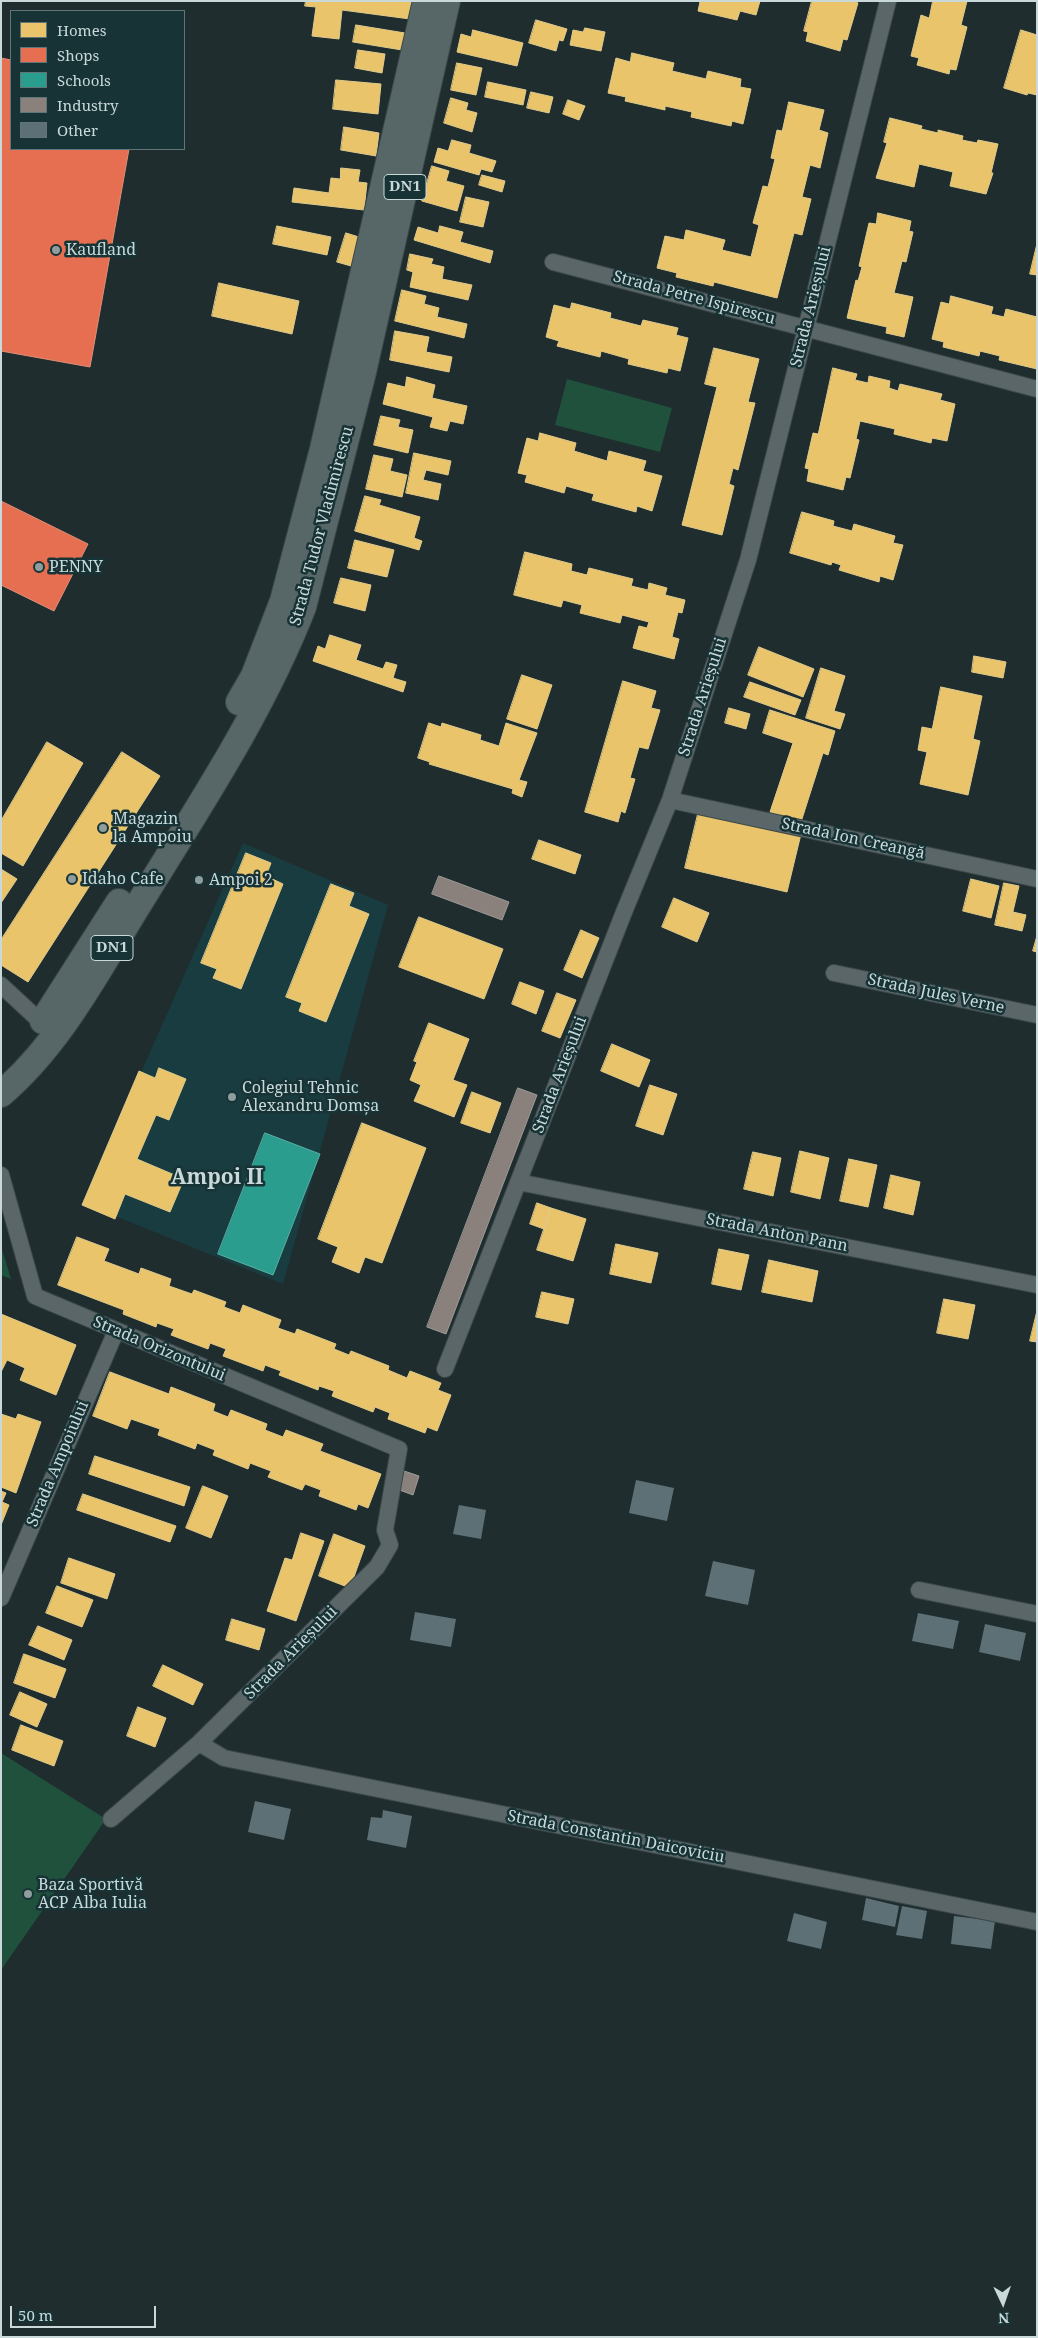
<!DOCTYPE html>
<meta charset="utf-8">
<style>
body{margin:0}
#map{position:relative;width:1038px;height:2338px;overflow:hidden;background:#1f2d2f;font-family:"Noto Serif",serif}
canvas{display:block}
.frame{position:absolute;inset:0;border:2px solid #c9d9da;pointer-events:none}
.legend{position:absolute;left:10px;top:10px;width:175px;height:140px;box-sizing:border-box;background:#183336;border:1px solid #5f7578;margin:0;padding:6px 9px;list-style:none;font-size:15px;color:#c9d9da}
.legend li{display:flex;align-items:center;gap:10px;height:25px}
.legend b{width:25px;border:1px solid #5f7578}
.north{position:absolute;left:978px;top:2278px;width:50px;height:50px;-webkit-text-stroke:4px #183336;paint-order:stroke;rotate:177deg;font-size:14px;font-weight:700;line-height:20px;text-align:center;color:#c9d9da}
.north::after{content:'';display:block;margin:auto;width:18px;height:22px;background:#c9d9da;clip-path:polygon(50% 0,100% 100%,50% 72%,0 100%)}
.scale{position:absolute;left:10px;top:2306px;width:146px;height:22px;box-sizing:border-box;border:2px solid #c9d9da;border-top:0;padding-left:6px;font-size:15px;line-height:18px;white-space:nowrap;color:#c9d9da;-webkit-text-stroke:4px #183336;paint-order:stroke}
</style>
<div id="map">
<canvas width="1038" height="2338"></canvas>
<div class="frame"></div>
<ul class="legend">
<li><b style="height:14px;background:#e9c46a"></b>Homes</li>
<li><b style="height:14px;background:#e76f51"></b>Shops</li>
<li><b style="height:14px;background:#2a9d8f"></b>Schools</li>
<li><b style="height:14px;background:#8a817c"></b>Industry</li>
<li><b style="height:14px;background:#5c7076"></b>Other</li>
</ul>
<div class="north">N</div>
<div class="scale">50 m</div>
</div>
<script>
const g = document.querySelector('canvas').getContext('2d');
g.lineJoin = 'round';
function fill(path, color) {
  g.fillStyle = color;
  g.fill(path, 'evenodd');
}
function strokePath(path, color, width, dash) {
  g.strokeStyle = color;
  g.lineWidth = width;
  g.lineCap = dash ? 'butt' : 'round';
  g.setLineDash(dash || []);
  g.stroke(path);
}
function label(font, color, halo, rows, align = 'center') {
  g.font = font + ' "Noto Serif",serif';
  g.lineWidth = 5;
  g.setLineDash([]);
  g.textBaseline = 'middle';
  g.strokeStyle = halo;
  g.fillStyle = color;
  for (const [text, x, y, turn = 0] of rows) {
    g.save();
    g.translate(x, y);
    g.rotate((+turn || 0) * Math.PI / 180);
    g.textAlign = isNaN(turn) ? turn : align;
    if (halo) g.strokeText(text, 0, 0);
    g.fillText(text, 0, 0);
    g.restore();
  }
}
const built = new Path2D(`
 M243,843L388,905L283,1284L83,1203Z`);
const green = new Path2D(`
 M567,379L672,408L660,452L555,425Z
 M1,1246L11,1279L1,1275Z
 M1,1753L106,1819L1,1970Z`);
const homes = new Path2D(`
 M306,1H412L410,19L342,10L339,39L312,36L316,7L305,6Z
 M698,1H760L756,15L740,11L737,20L698,11L700,2Z
 M812,1H853L858,3L847,40L843,39L840,51L806,41L808,32L804,31Z
 M933,1H967L961,25L967,27L956,70L950,69L949,74L917,65L919,58L911,56L921,15L929,18Z
 M536,20L567,29L563,41L559,40L556,51L529,43Z
 M356,25L405,33L402,50L353,42Z
 M585,28L605,32L601,51L570,45L573,30L583,32Z
 M473,30L523,43L517,66L457,52L461,34L471,37Z
 M1021,30L1037,35V95L1028,93L1027,95L1004,88Z
 M358,50L385,54L382,73L355,68Z
 M632,53L674,63L672,71L706,79L708,71L741,79L740,87L751,89L743,124L732,121L731,126L691,117L692,112L665,106V110L625,101L626,97L608,93L616,58L630,62Z
 M457,63L482,68L476,95L451,90Z
 M336,80L381,84L378,114L333,109Z
 M488,82L526,90L523,105L485,97Z
 M531,92L553,97L549,113L527,108Z
 M451,98L468,103L466,110L477,113L472,132L444,123Z
 M568,100L585,106L579,120L563,114Z
 M789,102L824,110L819,130L828,133L820,168L810,165L802,197L811,199L802,235L794,233L777,298L714,282L713,286L676,277L677,273L657,268L665,236L684,240L686,230L725,240L722,250L751,257L759,225L753,223L763,186L768,187L775,159L771,158L777,130L782,131Z
 M890,118L922,126L921,129L938,133V130L963,136L962,140L977,143L978,140L998,144L991,173H993L986,194L950,186L953,172L919,164L914,187L876,178L887,143L884,142Z
 M344,127L379,133L376,156L341,150Z
 M452,140L471,145L469,153L496,161L492,172L481,169L479,175L434,162L438,148L448,151Z
 M432,166L449,171L446,181L464,186L457,211L422,201Z
 M341,168L360,170L358,182L367,183L364,210L292,202L294,188L329,193L331,178L340,179Z
 M482,175L505,181L502,192L479,185Z
 M466,197L489,202L483,227L460,222Z
 M878,213L911,221L909,231L913,232L906,262L902,261L894,293L913,297L904,337L886,333L887,327L847,318L856,280L858,281L862,267L859,266L869,223L876,224Z
 M277,226L331,237L327,255L273,244Z
 M440,226L463,232L460,242L493,251L490,263L414,240L418,227L438,233Z
 M346,233L359,237L351,266L337,262Z
 M1037,244V275L1030,274Z
 M410,254L433,259L431,264L444,267L442,279L472,285L468,300L410,287L413,272L407,270Z
 M219,283L299,301L292,334L212,316Z
 M402,290L426,296L424,304L439,308L437,317L467,324L464,338L395,321Z
 M951,296L993,307L991,314L1004,317L1006,309L1037,317V369L999,360L1000,356L980,351L979,356L943,347L944,342L932,339L941,302L949,304Z
 M572,303L611,313L610,318L641,326L643,320L678,328L676,335L688,338L680,371L668,368L667,373L628,364L629,359L601,351L600,357L557,346L559,341L546,337L554,305L570,309Z
 M395,331L429,337L426,352L452,357L449,372L390,360Z
 M714,348L759,359L748,402L755,403L738,470L733,468L729,484L734,486L722,535L682,525L717,387L705,384Z
 M833,368L857,374L855,380L868,383L869,376L890,381L889,388L898,391L900,384L942,394L940,400L955,404L947,441L932,438L931,443L894,434L895,429L860,421L856,439L859,440L850,478L846,477L843,490L807,481L809,469L805,468L813,433L818,434Z
 M407,377L435,385L432,398L467,406L463,424L450,421L447,431L430,427L433,417L383,404L388,383L405,387Z
 M381,416L400,420L398,427L413,430L408,453L374,445Z
 M540,433L576,443L574,451L607,461L609,451L646,461L643,471L662,476L652,511L637,506L636,512L592,500L594,494L566,486L564,493L525,482L527,475L518,473L527,438L538,441Z
 M414,453L451,461L448,475L426,470L423,480L441,484L438,500L406,493Z
 M374,455L393,459L390,471L407,475L402,497L366,489Z
 M365,496L381,500L379,505L420,517L414,538L422,541L419,550L355,531Z
 M802,512L834,521L833,526L852,531L854,524L895,536L893,543L903,545L893,580L880,576L879,582L839,570L841,565L832,562L831,565L790,553Z
 M355,540L394,550L387,577L348,568Z
 M525,552L572,564L571,571L587,575L589,568L633,579L631,586L648,590L649,583L667,588L665,595L685,600L682,613L678,612L672,637L679,639L674,659L633,648L639,626L647,628L649,622L622,615L620,623L580,613L582,605L563,600L561,607L514,595Z
 M341,578L371,585L365,611L334,603Z
 M330,635L361,645L356,660L383,669L386,662L397,665L393,678L406,682L403,692L313,661L318,646L325,649Z
 M759,647L814,669L803,697L748,675Z
 M974,656L1006,662L1003,678L972,672Z
 M821,668L845,676L834,711L845,714L840,729L806,718Z
 M522,675L552,685L537,729L507,719Z
 M623,681L656,691L651,708L660,710L648,749L639,747L630,778L635,779L625,813L621,811L618,822L585,812Z
 M750,682L801,700L795,715L744,697Z
 M941,687L982,696L973,739L980,741L968,795L920,784L927,752L918,750L922,727L932,729Z
 M729,708L750,714L746,729L725,723Z
 M770,710L835,731L828,755L823,753L801,822L770,812L793,743L763,733Z
 M429,723L441,727L442,723L481,735L480,740L499,746L506,723L537,733L519,780L527,782L522,797L512,793L513,789L429,764L430,762L418,758Z
 M47,742L83,763L23,866L1,853V821Z
 M122,752L160,776L28,982L1,965V940Z
 M699,810L801,834L787,892L685,868Z
 M539,840L581,855L575,874L532,859Z
 M246,853L271,863L266,876L283,884L241,989L213,978L217,969L201,963Z
 M1,869L17,879L1,903Z
 M971,879L999,886L991,918L963,911Z
 M1004,883L1019,886L1009,928L995,925Z
 M331,884L354,893L349,906L369,914L326,1022L299,1011L302,1003L286,997Z
 M674,898L709,913L697,942L662,927Z
 M1013,912L1026,915L1022,931L1009,928Z
 M419,917L503,949L484,999L399,967Z
 M581,930L599,938L582,978L564,970Z
 M1037,936V952L1033,951Z
 M520,982L544,991L536,1014L512,1004Z
 M557,993L576,1000L560,1038L542,1031Z
 M429,1023L469,1039L453,1080L467,1085L454,1117L414,1101L421,1085L410,1080L417,1062L414,1061Z
 M612,1044L650,1060L639,1087L601,1071Z
 M159,1068L186,1079L169,1120L156,1115L137,1159L184,1179L170,1212L125,1194L115,1219L82,1205L139,1071L155,1078Z
 M650,1085L677,1094L663,1135L636,1126Z
 M472,1092L501,1103L490,1133L461,1123Z
 M362,1123L426,1148L382,1263L365,1257L359,1273L332,1262L338,1247L318,1239Z
 M800,1151L829,1158L820,1199L791,1192Z
 M753,1152L781,1158L773,1196L744,1189Z
 M849,1159L877,1165L868,1207L840,1201Z
 M891,1175L920,1182L913,1215L884,1208Z
 M537,1203L551,1208L544,1229L530,1224Z
 M551,1208L586,1219L573,1261L537,1250Z
 M77,1237L109,1249L104,1261L139,1274L141,1268L171,1279L169,1286L192,1294L194,1290L226,1302L224,1307L240,1313L243,1305L281,1320L278,1328L295,1334L297,1329L336,1344L334,1349L349,1355L351,1351L389,1366L388,1370L407,1378L410,1371L441,1383L438,1390L451,1395L437,1431L427,1427L425,1433L388,1419L390,1413L375,1407L373,1412L332,1396L334,1391L319,1386L318,1390L279,1375L281,1371L265,1365L263,1371L223,1356L226,1349L210,1343L208,1349L171,1335L174,1329L157,1323L156,1327L123,1314L124,1310L58,1285Z
 M616,1244L658,1253L651,1283L610,1274Z
 M719,1249L749,1255L741,1290L712,1284Z
 M769,1260L818,1271L812,1302L762,1292Z
 M542,1292L574,1299L568,1324L536,1317Z
 M944,1299L975,1305L968,1339L937,1333Z
 M1037,1311V1342L1030,1341Z
 M1,1314L76,1345L56,1395L20,1380L25,1368L7,1360L1,1372Z
 M110,1372L169,1394L171,1387L215,1404L213,1411L228,1417L231,1410L267,1424L265,1430L283,1437L286,1430L323,1444L320,1451L381,1474L368,1508L358,1504L356,1510L319,1496L321,1490L305,1484L302,1490L268,1477L271,1471L250,1463L248,1469L213,1455L215,1450L197,1443L195,1449L158,1435L160,1429L131,1419L127,1429L93,1416Z
 M1,1414L16,1419L18,1414L41,1422L16,1493L1,1487Z
 M95,1456L190,1487L184,1506L89,1474Z
 M203,1486L228,1496L211,1538L186,1528Z
 M1,1491L6,1493L2,1502L9,1505L1,1525Z
 M83,1494L176,1526L170,1542L77,1510Z
 M301,1533L324,1541L296,1621L267,1611L285,1558L292,1560Z
 M334,1534L365,1546L350,1588L319,1576Z
 M69,1558L115,1574L107,1599L61,1583Z
 M57,1586L93,1600L82,1627L46,1613Z
 M232,1619L265,1629L259,1650L226,1640Z
 M38,1626L72,1640L64,1660L29,1645Z
 M24,1654L66,1669L55,1698L14,1683Z
 M163,1665L203,1684L193,1705L153,1686Z
 M20,1692L47,1704L37,1727L10,1715Z
 M138,1707L166,1718L155,1747L127,1736Z
 M21,1725L63,1741L54,1766L12,1750Z`);
const shops = new Path2D(`
 M1,58L11,60V149H129L90,367L1,351Z
 M1,501L88,544L54,611L1,585Z`);
const schools = new Path2D(`
 M265,1133L320,1154L273,1275L218,1254Z`);
const industry = new Path2D(`
 M439,876L509,902L502,920L432,894Z
 M518,1088L537,1095L446,1334L427,1327Z
 M401,1470L419,1476L413,1495L394,1488Z`);
const building = new Path2D(`
 M636,1480L674,1488L667,1521L629,1513Z
 M459,1505L486,1510L481,1539L453,1534Z
 M713,1561L755,1570L748,1605L705,1596Z
 M415,1612L456,1619L451,1647L410,1640Z
 M918,1613L959,1621L953,1649L912,1641Z
 M985,1624L1026,1633L1020,1661L979,1652Z
 M255,1801L291,1809L284,1840L248,1832Z
 M383,1810L412,1816L406,1848L367,1840L371,1817L382,1818Z
 M866,1898L899,1906L895,1927L862,1920Z
 M902,1906L927,1911L922,1939L896,1935Z
 M794,1913L827,1922L821,1949L787,1941Z
 M954,1916L995,1921L991,1949L951,1944Z`);
const street = new Path2D(`
 M553,262L1037,389
 M670,800L1037,879
 M834,973L1037,1015
 M1,985L42,1023
 M1,1175L35,1296L399,1449L385,1530L390,1545L377,1567L199,1743L111,1819
 M518,1182L1037,1285
 M445,1369L624,912L670,800L748,560L888,1
 M919,1590L1037,1614
 M1,1598L116,1331
 M199,1743L224,1758L1037,1922`);
const primary = new Path2D(`
 M239,702L254,676L283,601L323,449L426,1
 M43,1021L119,902
 M1,1094C61,1043 99,968 140,902C199,806 262,712 303,607L363,372L447,1`);
const markers = [
 [56,250,5,"#8e9d9e"],
 [39,567,5,"#8e9d9e"],
 [103,828,5,"#8e9d9e"],
 [72,879,5,"#8e9d9e"],
 [199,880,5,"#8e9d9e"],
 [232,1097,5,"#8e9d9e"],
 [28,1894,5,"#8e9d9e"]
];
const shields = [
 [405,187,42],
 [112,948,42]
];
const shieldNames = [
 ["DN1",405,187],
 ["DN1",112,948]
];
const poiNames = [
 ["Kaufland",66,250],
 ["PENNY",49,567],
 ["Magazin",113,819],
 ["la Ampoiu",113,837],
 ["Idaho Cafe",82,879],
 ["Ampoi 2",209,880],
 ["Colegiul Tehnic",242,1088],
 ["Alexandru Domșa",242,1106],
 ["Baza Sportivă",38,1885],
 ["ACP Alba Iulia",38,1903]
];
const streetNames = [
 ["Strada Petre Ispirescu",694,298,15],
 ["Strada Arieșului",811,307,-76],
 ["Strada Tudor Vladimirescu",322,526,-75],
 ["Strada Arieșului",703,697,-72],
 ["Strada Ion Creangă",853,839,12],
 ["Strada Jules Verne",936,994,12],
 ["Strada Arieșului",560,1075,-69],
 ["Strada Anton Pann",777,1233,11],
 ["Strada Orizontului",159,1349,23],
 ["Strada Ampoiului",58,1464,-67],
 ["Strada Arieșului",291,1653,-45],
 ["Strada Constantin Daicoviciu",616,1837,11]
];
const districtNames = [
 ["Ampoi II",217,1178]
];
fill(built, '#183c3f');
fill(green, '#20513c');
fill(homes, '#e9c46a');
strokePath(homes, '#dfca8c', 1);
fill(shops, '#e76f51');
strokePath(shops, '#de8f7a', 1);
fill(schools, '#2a9d8f');
strokePath(schools, '#5aafa6', 1);
fill(industry, '#8a817c');
strokePath(industry, '#9d9b98', 1);
fill(building, '#5c7076');
strokePath(street, '#3b484a', 18);
strokePath(primary, '#3b484a', 28);
strokePath(street, '#5a6667', 16);
strokePath(primary, '#576666', 26);
for (const [x, y, r, color] of markers) {
  const dot = new Path2D();
  dot.arc(x, y, r, 0, 2 * Math.PI);
  g.fillStyle = color;
  g.fill(dot);
  strokePath(dot, '#183336', 2);
}
for (const [x, y, w] of shields) {
  const box = new Path2D();
  box.roundRect(x - w / 2, y - 12.5, w, 25, 4);
  g.fillStyle = '#183336';
  g.fill(box);
  strokePath(box, '#c9d9da', 1);
}
label('bold 15px', '#c9d9da', null, shieldNames);
label('16px', '#c9d9da', '#183336', poiNames, 'left');
label('16px', '#c9d9da', '#183336', streetNames);
label('bold 21px', '#c9d9da', '#183336', districtNames);
</script>
